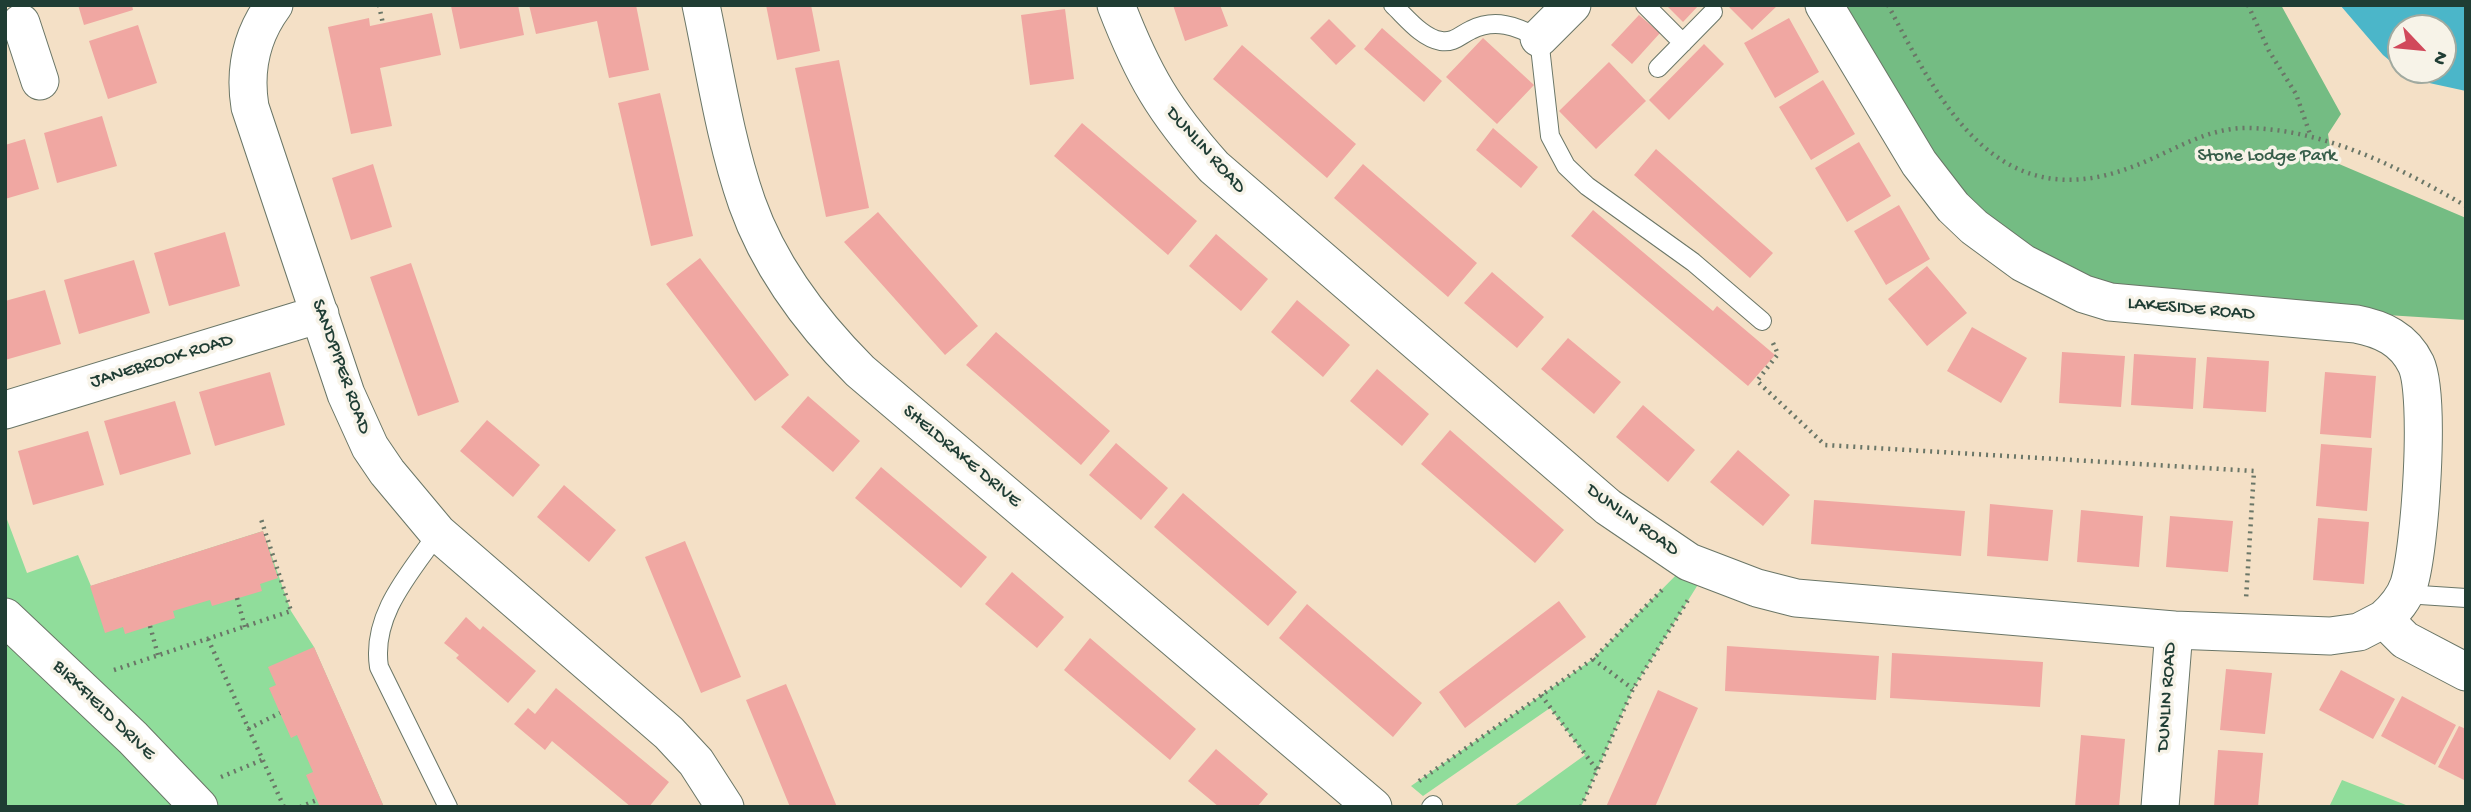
<!DOCTYPE html>
<style>
body{margin:0}
#map{position:relative;width:2471px;height:812px;overflow:hidden;background:#f4e0c6;font-family:"Gochi Hand",sans-serif}
canvas{display:block}
.frame{position:absolute;inset:0;border:7px solid #1f3d34;pointer-events:none}
.north{position:absolute;left:2387px;top:14px;width:70px;height:70px;box-sizing:border-box;background:#f7f3e8;border:2px solid #a1aaa0;border-radius:50%;rotate:116deg;font-size:19px;font-weight:700;line-height:28px;text-align:center;color:#1f3d34}
.north::after{content:'';display:block;margin:auto;width:24px;height:32px;background:#d1495b;clip-path:polygon(50% 0,100% 100%,50% 72%,0 100%)}
</style>
<div id="map">
<canvas width="2471" height="812"></canvas>
<div class="frame"></div>
<div class="north">N</div>
</div>
<script>
const g = document.querySelector('canvas').getContext('2d');
g.lineJoin = 'round';
function fill(path, color) {
  g.fillStyle = color;
  g.fill(path, 'evenodd');
}
function strokePath(path, color, width, dash) {
  g.strokeStyle = color;
  g.lineWidth = width;
  g.lineCap = dash ? 'butt' : 'round';
  g.setLineDash(dash || []);
  g.stroke(path);
}
function label(font, color, halo, rows, align = 'center') {
  g.font = font + ' "Gochi Hand",sans-serif';
  g.lineWidth = 7;
  g.setLineDash([]);
  g.textBaseline = 'middle';
  g.strokeStyle = halo;
  g.fillStyle = color;
  for (const [text, x, y, turn = 0] of rows) {
    g.save();
    g.translate(x, y);
    g.rotate((+turn || 0) * Math.PI / 180);
    g.textAlign = isNaN(turn) ? turn : align;
    if (halo) g.strokeText(text, 0, 0);
    g.fillText(text, 0, 0);
    g.restore();
  }
}
const green = new Path2D(`
 M5,514L27,573L78,555L91,586L263,531L291,611L314,647L384,807H5Z
 M1689,562L1707,570L1633,689L1581,807H1513L1585,755L1550,708L1423,796L1411,786L1593,659Z
 M2342,780L2411,807H2329Z`);
const forest = new Path2D(`
 M1840,5H2281L2341,114L2328,134L2332,161L2466,218V320L2148,300L2029,256L1956,187Z`);
const water = new Path2D(`
 M2340,5H2466V91L2420,81L2401,70H2443V28H2401V70L2383,55Z`);
const building = new Path2D(`
 M78,5H132L133,10L84,25Z
 M518,5L524,35L460,49L451,6Z
 M529,5H636L649,70L609,78L597,21L536,34Z
 M766,5H811L820,51L777,60Z
 M1173,5H1220L1228,26L1185,41Z
 M1666,5H1699L1683,22Z
 M1727,5H1778L1752,30Z
 M1065,9L1074,79L1030,85L1021,15Z
 M432,13L441,55L380,68L392,126L351,134L328,27L369,18L370,26Z
 M1639,15L1660,33L1632,64L1611,45Z
 M1789,18L1819,72L1775,98L1744,43Z
 M1329,19L1356,46L1336,65L1310,38Z
 M138,25L157,83L108,99L89,41Z
 M1382,28L1442,81L1424,102L1364,49Z
 M1483,38L1534,85L1497,124L1446,77Z
 M1704,44L1724,64L1669,120L1649,100Z
 M1242,45L1356,144L1327,178L1213,79Z
 M839,60L869,208L826,217L795,68Z
 M1609,62L1646,101L1596,149L1559,111Z
 M1823,80L1855,134L1811,160L1779,107Z
 M660,93L693,236L651,246L618,103Z
 M102,116L117,166L57,183L44,133Z
 M1082,123L1197,221L1168,255L1054,156Z
 M1493,128L1538,167L1521,188L1476,150Z
 M25,139L39,189L5,199V145Z
 M1859,142L1891,196L1847,222L1815,168Z
 M1656,149L1773,253L1750,278L1634,175Z
 M373,164L392,227L351,240L332,178Z
 M1363,164L1477,263L1448,297L1334,198Z
 M1899,205L1930,259L1886,285L1854,231Z
 M1593,210L1713,311L1717,306L1775,355L1748,386L1571,236Z
 M878,212L978,326L945,355L844,242Z
 M225,232L240,286L169,306L154,253Z
 M1216,234L1268,279L1241,311L1189,266Z
 M700,258L789,375L755,401L666,284Z
 M134,260L150,313L79,334L64,280Z
 M411,263L459,402L418,416L370,277Z
 M1927,266L1967,313L1927,346L1888,299Z
 M1492,272L1544,317L1517,348L1464,303Z
 M45,290L61,344L5,360V301Z
 M1297,300L1350,345L1323,377L1271,332Z
 M1972,327L2027,358L2001,403L1947,371Z
 M996,332L1110,431L1081,465L966,365Z
 M1568,338L1621,382L1594,414L1541,369Z
 M2062,352L2125,356L2121,407L2059,403Z
 M2134,354L2196,358L2193,409L2131,405Z
 M2207,357L2269,361L2266,412L2203,408Z
 M1377,369L1429,414L1402,446L1350,401Z
 M270,372L285,425L215,446L199,392Z
 M2325,372L2376,376L2371,438L2320,434Z
 M808,396L860,441L833,472L781,427Z
 M175,401L191,454L120,475L104,421Z
 M1643,405L1695,450L1668,482L1616,437Z
 M487,420L540,465L513,497L460,451Z
 M1450,430L1564,530L1535,563L1421,464Z
 M88,431L104,485L33,505L18,451Z
 M1116,443L1168,488L1141,520L1089,475Z
 M2321,444L2372,448L2367,511L2316,506Z
 M1738,450L1790,495L1763,526L1710,482Z
 M881,467L987,557L961,588L855,498Z
 M564,485L616,530L589,562L537,517Z
 M1183,493L1297,592L1268,626L1154,527Z
 M1814,500L1965,511L1961,556L1811,544Z
 M1990,504L2053,510L2048,561L1987,556Z
 M2081,510L2143,516L2139,567L2077,562Z
 M2170,516L2233,521L2228,572L2166,567Z
 M2318,518L2369,522L2364,584L2313,580Z
 M263,531L278,578L260,584L262,591L212,606L210,600L173,611L175,618L125,634L123,627L105,633L90,586Z
 M685,541L741,677L701,693L645,557Z
 M1012,572L1064,617L1037,648L985,604Z
 M1559,601L1586,637L1465,728L1439,692Z
 M1307,604L1422,703L1393,737L1279,638Z
 M466,617L480,630L483,626L536,671L508,703L456,658L459,655L444,643Z
 M1090,638L1196,729L1170,760L1064,670Z
 M1727,646L1879,656L1876,700L1725,691Z
 M314,647L352,733L384,807H320L306,775L313,772L297,735L291,738L269,688L276,685L268,667Z
 M1892,653L2043,662L2040,707L1890,698Z
 M2226,669L2272,673L2265,734L2220,730Z
 M2341,670L2395,699L2373,739L2319,710Z
 M786,684L800,717L837,807H790L774,768L746,700Z
 M556,688L669,782L649,807H631L552,741L545,750L514,724L528,708L535,714Z
 M1658,690L1698,708L1683,742L1655,807H1606Z
 M2402,696L2456,725L2435,765L2381,736Z
 M2459,726L2466,729V781L2438,767Z
 M2081,735L2125,739L2119,807H2075Z
 M1216,749L1268,794L1257,807H1219L1188,781Z
 M2218,750L2263,753L2258,807H2214Z`);
const path = new Path2D(`
 M379,5L383,24
 M1888,5C1940,104 1997,217 2129,168C2169,154 2205,127 2249,128C2327,130 2400,168 2466,206
 M2248,5L2269,51L2296,94L2310,134
 M1773,343L1778,354L1757,381L1825,445L2254,471L2246,599
 M237,598L245,627
 M150,626L158,655
 M208,639L284,807
 M1593,659L1633,689
 M114,670L291,611L261,519
 M1541,695L1597,770
 M248,729L280,713
 M221,777L262,760
 M1419,781L1593,659L1664,588
 M300,807L317,800
 M1581,807L1633,689L1688,600`);
const service = new Path2D(`
 M1393,5C1406,17 1422,38 1441,41C1454,43 1460,35 1471,30C1495,18 1516,26 1539,38L1550,136L1566,166L1587,186L1693,262L1762,321
 M1645,5L1683,43
 M1658,68L1713,12
 M438,533C410,573 371,615 379,667L448,807
 M2405,594L2466,598
 M1431,807L1433,805`);
const minor = new Path2D(`
 M274,5C251,36 244,70 250,107L346,394L370,447L387,472L438,533L669,733L696,762L725,807
 M701,5C715,71 725,140 747,203C770,268 812,323 860,371L1373,807
 M1116,5C1143,75 1164,111 1214,167L1608,507L1689,562L1757,588L1796,598L2174,630L2160,807
 M1824,5L1919,163L1953,207L1974,227L2023,263L2084,294L2110,302L2356,324C2382,329 2404,339 2416,364C2431,396 2420,549 2409,584C2404,599 2395,609 2384,619
 M21,23L40,81
 M1539,38L1572,5
 M5,410L320,314
 M5,617L133,738L199,807
 M2174,630L2330,636L2359,632L2384,619L2405,640L2466,672`);
const streetNames = [
 ["DUNLIN ROAD",1205,151,48],
 ["LAKESIDE ROAD",2191,310,5],
 ["JANEBROOK ROAD",162,362,-17],
 ["SANDPIPER ROAD",340,367,70],
 ["SHELDRAKE DRIVE",961,457,40],
 ["DUNLIN ROAD",1632,521,36],
 ["DUNLIN ROAD",2168,697,-86],
 ["BIRKFIELD DRIVE",103,711,44]
];
const parkNames = [
 ["Stone Lodge Park",2267,157]
];
fill(green, '#90dd9b');
fill(forest, '#74bc83');
fill(water, '#4bb6c9');
fill(building, '#f0a7a2');
strokePath(service, '#6a7667', 20);
strokePath(minor, '#6a7667', 39);
strokePath(path, '#6a7667', 4.5, [2, 5]);
strokePath(service, '#fff', 18);
strokePath(minor, '#fff', 37);
label('19px', '#1f3d34', '#f7f3e8', streetNames);
label('19px', '#365d49', '#f7f3e8', parkNames);
</script>
